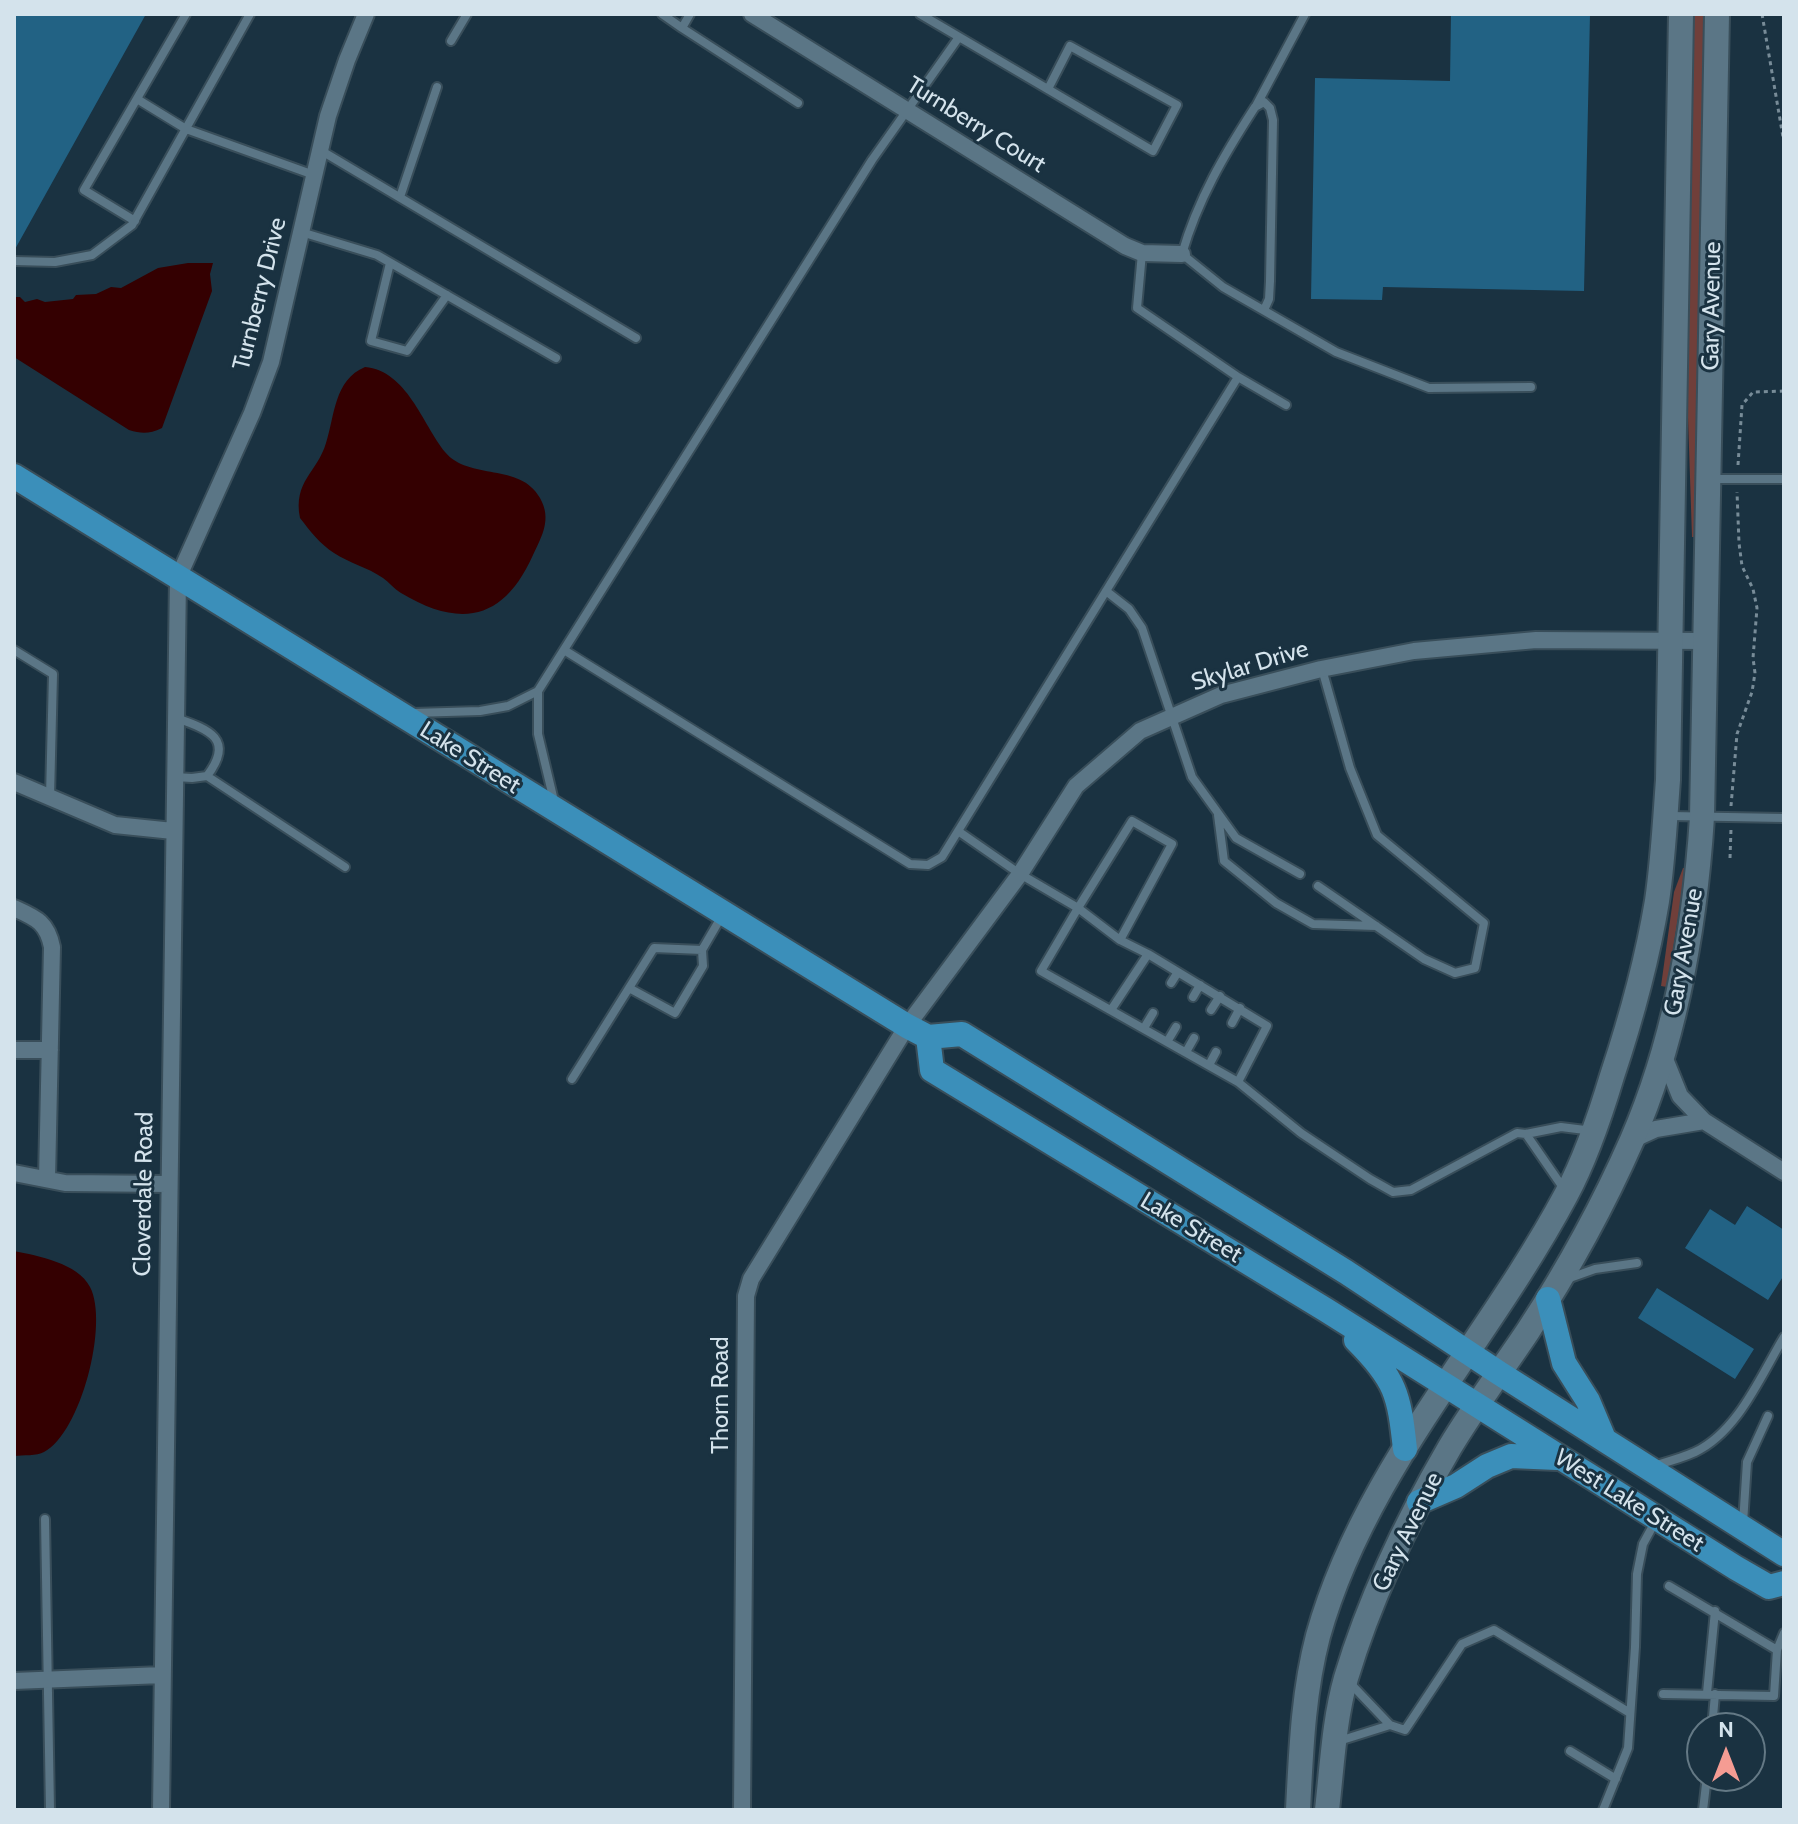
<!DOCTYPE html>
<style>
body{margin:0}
#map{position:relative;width:1798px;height:1824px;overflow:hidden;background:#1a3241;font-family:Cabin,sans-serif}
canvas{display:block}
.frame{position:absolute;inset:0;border:16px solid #d4e3ec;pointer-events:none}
.north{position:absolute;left:1686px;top:1712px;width:80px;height:80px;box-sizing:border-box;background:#1a3241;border:2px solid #647985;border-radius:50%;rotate:0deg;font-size:22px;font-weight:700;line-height:32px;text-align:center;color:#d4e3ec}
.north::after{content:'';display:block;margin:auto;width:28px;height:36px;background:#f59c93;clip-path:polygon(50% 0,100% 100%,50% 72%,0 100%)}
</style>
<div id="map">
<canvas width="1798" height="1824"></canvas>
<div class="frame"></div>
<div class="north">N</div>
</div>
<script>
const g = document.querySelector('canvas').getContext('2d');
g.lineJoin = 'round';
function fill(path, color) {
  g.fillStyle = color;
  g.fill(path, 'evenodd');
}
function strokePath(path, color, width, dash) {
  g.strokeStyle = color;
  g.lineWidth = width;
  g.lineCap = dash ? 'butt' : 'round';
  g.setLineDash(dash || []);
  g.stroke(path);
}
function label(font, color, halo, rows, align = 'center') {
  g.font = font + ' Cabin,sans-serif';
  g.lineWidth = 6;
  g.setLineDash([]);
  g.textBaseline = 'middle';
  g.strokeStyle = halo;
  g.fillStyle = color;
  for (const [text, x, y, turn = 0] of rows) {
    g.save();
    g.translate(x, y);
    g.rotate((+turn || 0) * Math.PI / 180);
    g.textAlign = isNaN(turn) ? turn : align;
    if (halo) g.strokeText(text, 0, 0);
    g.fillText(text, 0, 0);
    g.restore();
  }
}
const green = new Path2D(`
 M1693,14H1704L1696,537H1692L1687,388Z
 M1683,868H1686L1667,987L1661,986L1674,892Z`);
const water = new Path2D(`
 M188,263H213L210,274L212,291L162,428C149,434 142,434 129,430L14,357V297H20L25,302L37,299L45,302L73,299L76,295L96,294L111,287L121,288L158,268Z
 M365,367C407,371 422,423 445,452C469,481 520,462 540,498C552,519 542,536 533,555C504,620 461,629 401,593C394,589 389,582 383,578C367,567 349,563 334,553C320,544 310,531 300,518C293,481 317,473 326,443C335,415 334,380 365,367Z
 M14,1251C38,1256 78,1263 90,1287C109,1323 81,1433 44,1452C37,1456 23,1455 14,1456Z`);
const building = new Path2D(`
 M14,14H146L14,251Z
 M1451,14H1590L1584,291L1383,287L1382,300L1311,299L1315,78L1450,81Z
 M1747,1206L1784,1230V1275L1768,1300L1685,1248L1710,1209L1735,1225Z
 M1657,1288L1754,1349L1735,1379L1638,1318Z`);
const path = new Path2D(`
 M1762,14L1784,143
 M1738,465L1742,405L1753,392L1784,391
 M1731,806L1737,734L1752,692L1755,673L1753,658L1757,608L1753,589L1742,566L1739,543L1737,492
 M1730,858L1731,829`);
const lane = new Path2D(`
 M662,14L682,28L690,14
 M920,14C998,60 1075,105 1153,151L1177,105L1070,46L1048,89
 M682,28L798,103
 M451,41L467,14
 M137,99L186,129L314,175
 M1256,106L1305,14
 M320,150L636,338
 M400,197L437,87
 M135,221L84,190L186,14
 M301,232L377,255L556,358
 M14,261L55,262L92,255L132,225L250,14
 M390,263L371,341L407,351L447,295
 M1264,310L1269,299L1270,281L1273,120L1270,108L1264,102L1255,107C1224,155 1198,199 1182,254L1223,287L1336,352L1429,388L1531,387
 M1238,377L1286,405
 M1713,479H1784
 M1106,591L1129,609L1142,628L1192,777L1236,838L1300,874
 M14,650L53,674L50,797
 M564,650L910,864L928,865L942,857L1238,377L1137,308L1142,253
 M538,691V734L554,801
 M413,713L480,711L508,706L538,691L872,160L959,37
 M207,776L345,867
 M175,777L192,778L207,776C236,738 207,729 176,718
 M1218,815L1224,861L1276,903L1313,924L1376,926
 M1670,816L1784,818
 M958,831L1020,874L1078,908L1041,971L1238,1082L1301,1133L1370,1179L1393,1192L1411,1190L1517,1133L1526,1134L1561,1127L1593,1131
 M1318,886L1424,959L1455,973L1475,968L1484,923L1377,835L1350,768L1322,669
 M1120,940L1078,908L1132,821L1172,844L1120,940L1148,954L1267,1026L1238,1082
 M1171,983L1178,972
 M629,988L675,1013L703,966L702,950
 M1193,997L1200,985
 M1111,1010L1148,954
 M1211,1010L1220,996
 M1232,1023L1240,1008
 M1144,1028L1153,1013
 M1167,1042L1176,1027
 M1186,1052L1194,1038
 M1209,1065L1216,1052
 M572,1079L654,948L702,950L723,914
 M1526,1134L1564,1189
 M1567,1279L1595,1269L1637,1263
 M1653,1466C1667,1462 1682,1458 1695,1452C1738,1432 1761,1375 1784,1337
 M45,1519L50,1810
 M1743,1523L1747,1462L1768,1416
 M1669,1586L1777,1650L1784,1633
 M1349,1682L1390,1725L1405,1730L1462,1644L1494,1630L1630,1713
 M1707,1693L1715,1611
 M1663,1694L1774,1696L1777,1650
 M1712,1728L1715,1694
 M1339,1741L1390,1725
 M1570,1751L1616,1779
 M1603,1810L1628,1748L1635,1647L1637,1574L1643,1544L1655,1522
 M1703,1810L1707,1776`);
const street = new Path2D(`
 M752,14L1125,246L1142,253L1182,254
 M14,782L115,825L173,831
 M14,908C36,918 47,922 52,947L47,1179
 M14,1050H50
 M1663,1054L1680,1096L1704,1121L1784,1172
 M1632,1140L1656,1129L1704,1121
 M14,1173L65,1183L168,1184
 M14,1681L162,1675
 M161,1810L178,578L252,413L271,362L328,116L347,60L366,14
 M742,1810L746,1296L751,1279L907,1026L1020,874L1076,786L1140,731L1221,695L1321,669L1414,651L1536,640L1706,641`);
const secondary = new Path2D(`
 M1298,1810C1301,1752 1303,1693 1318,1636C1364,1471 1487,1343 1566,1195C1586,1158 1600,1116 1612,1076C1631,1019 1647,961 1657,901C1663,861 1665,820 1668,780L1681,14
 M1327,1810C1332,1767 1334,1720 1346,1678C1370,1598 1408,1519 1450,1447C1474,1407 1502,1370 1528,1331C1567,1271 1603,1206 1632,1140C1676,1039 1695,926 1702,817L1717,14`);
const primary = new Path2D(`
 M14,476L907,1026L928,1037L962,1034L1346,1272L1499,1373L1784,1554
 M928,1037L932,1070L1326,1310L1736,1568L1769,1587L1784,1583
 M1548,1299L1564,1363L1588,1401L1604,1439
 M1356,1340C1396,1380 1399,1394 1405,1449
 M1419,1502L1456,1486L1487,1466L1511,1456L1557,1458`);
const streetNames = [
 ["Turnberry Court",976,125,32],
 ["Turnberry Drive",260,294,-76],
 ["Gary Avenue",1712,306,-89],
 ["Skylar Drive",1250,666,-17],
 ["Lake Street",470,758,32],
 ["Gary Avenue",1684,952,-80],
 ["Cloverdale Road",144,1194,-89],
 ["Lake Street",1191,1228,31],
 ["Thorn Road",721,1395,-90],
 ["West Lake Street",1629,1501,32],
 ["Gary Avenue",1408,1532,-64]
];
fill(green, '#703f3a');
fill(water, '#340001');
fill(building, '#226284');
strokePath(lane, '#394e5a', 12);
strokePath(street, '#394e5a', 20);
strokePath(secondary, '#394e5a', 28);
strokePath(primary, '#394e5a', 28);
strokePath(path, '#788c98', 3, [4, 4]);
strokePath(lane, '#5b7686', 8);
strokePath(street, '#5b7686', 16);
strokePath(secondary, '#5b7686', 24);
strokePath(primary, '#3b8fba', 24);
label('24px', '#d4e3ec', '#1a3241', streetNames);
</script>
